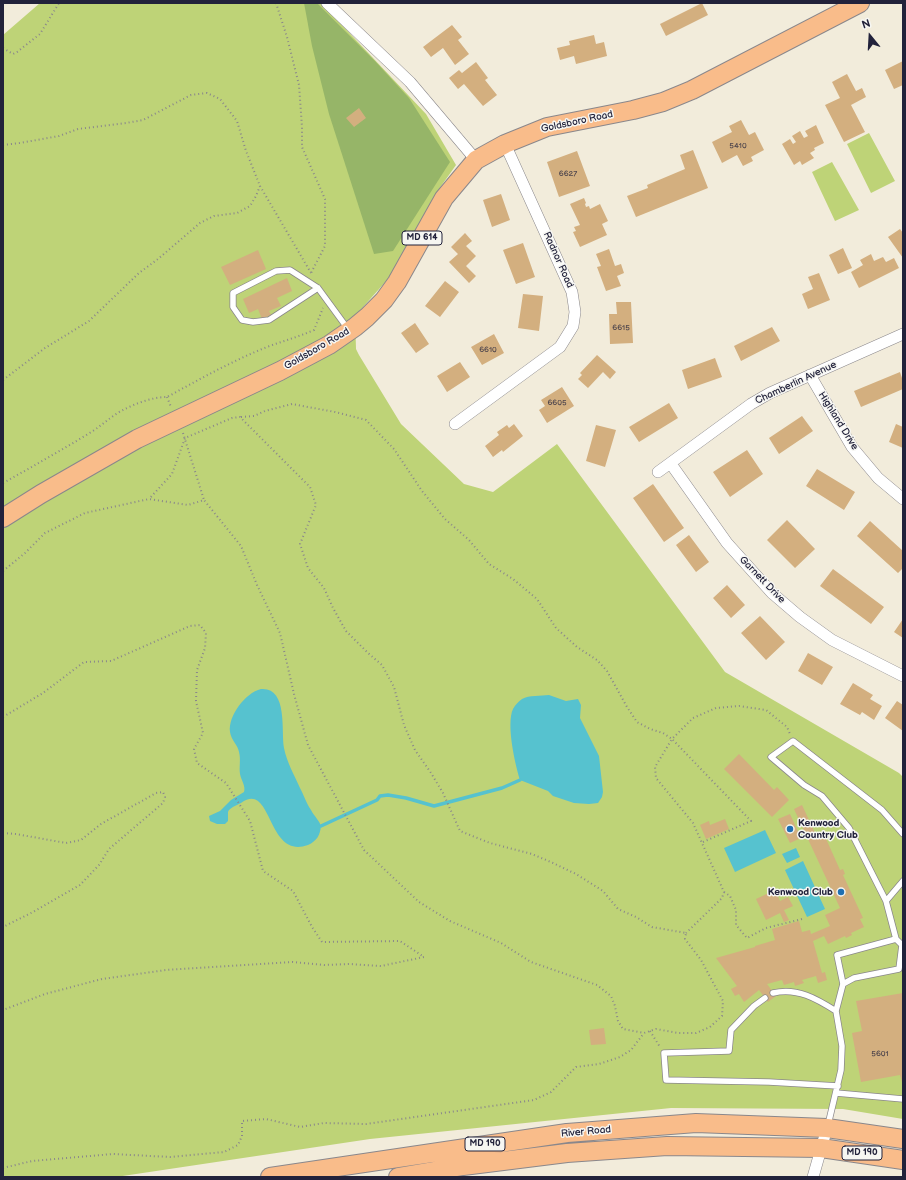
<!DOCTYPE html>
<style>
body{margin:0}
#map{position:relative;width:906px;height:1180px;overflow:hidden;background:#f2ecdb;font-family:"Balsamiq Sans",sans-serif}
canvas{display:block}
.frame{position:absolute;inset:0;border:4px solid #22223b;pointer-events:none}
.north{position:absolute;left:850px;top:16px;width:40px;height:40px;-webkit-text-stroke:3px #f6f6f2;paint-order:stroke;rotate:342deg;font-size:11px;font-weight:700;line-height:16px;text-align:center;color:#22223b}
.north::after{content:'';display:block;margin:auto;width:14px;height:18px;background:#22223b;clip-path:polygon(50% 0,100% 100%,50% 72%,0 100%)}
</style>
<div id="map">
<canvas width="906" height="1180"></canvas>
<div class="frame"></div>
<div class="north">N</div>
</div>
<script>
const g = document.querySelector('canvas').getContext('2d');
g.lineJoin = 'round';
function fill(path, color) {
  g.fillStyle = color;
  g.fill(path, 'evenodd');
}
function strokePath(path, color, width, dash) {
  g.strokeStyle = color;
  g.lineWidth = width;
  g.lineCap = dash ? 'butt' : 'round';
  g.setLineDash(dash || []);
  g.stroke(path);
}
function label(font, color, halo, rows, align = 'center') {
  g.font = font + ' "Balsamiq Sans",sans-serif';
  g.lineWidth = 3;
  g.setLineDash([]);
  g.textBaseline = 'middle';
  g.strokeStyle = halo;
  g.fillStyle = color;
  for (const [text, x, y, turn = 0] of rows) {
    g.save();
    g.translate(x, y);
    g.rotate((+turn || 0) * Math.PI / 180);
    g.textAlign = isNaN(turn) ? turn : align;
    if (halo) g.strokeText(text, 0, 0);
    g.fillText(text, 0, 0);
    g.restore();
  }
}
const green = new Path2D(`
 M40,3H320L338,21L426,114L456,165L439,189L388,279L355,316L356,349L359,355L401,424L464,484L493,492L557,444L725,672L899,773L903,777V1119L843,1109L671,1108L370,1139L116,1177H3V35Z
 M869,133L895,181L871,193L847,144Z
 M832,162L859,210L835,221L812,172Z`);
const forest = new Path2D(`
 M304,3H317L375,61L409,98L450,162L393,251L374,254L329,114L312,46Z`);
const water = new Path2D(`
 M261,689C288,687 281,730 284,748C287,763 294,774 300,788C304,795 306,803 311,810C314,816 319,820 321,826C320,835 317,841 308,845C266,860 273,780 241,803C237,805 229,808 228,812C228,815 228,818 228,821L225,824H217L210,821L209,816L220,811L231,800L244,792C246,786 241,780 240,774C239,767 241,759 239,752C238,745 231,740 230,732C228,716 245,693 261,689Z
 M549,695L566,701L578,699L581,705L580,718L599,756L603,792L602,797L598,803L589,804L574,803L553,796L548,791L520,780C515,764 506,724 513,709C515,705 518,702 522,699C529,695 541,696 549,695Z
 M765,830L776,853L735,872L724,848Z
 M796,848L800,857L787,863L782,854Z
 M803,861L825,909L807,917L785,870Z`);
const stream = new Path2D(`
 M321,826L377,800L380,796L388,795L406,798L434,806L502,788L520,780`);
const building = new Path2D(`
 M702,3L708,15L666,36L660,24Z
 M452,25L462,37L458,40L469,54L455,65L443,48L431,57L423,47Z
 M594,35L596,44L604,42L607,56L576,64L574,56L560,60L557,48L570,45L569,41Z
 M903,61V85L894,89L885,70Z
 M476,62L488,78L485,80L497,95L483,106L464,84L458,89L449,78L459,70L462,73Z
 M847,74L856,91L862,88L866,97L851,105L865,132L844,142L825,105L840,98L832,82Z
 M359,108L366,118L354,127L346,118Z
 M741,120L749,135L755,132L764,150L751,157L753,161L743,166L737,155L722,163L712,142L732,132L729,126Z
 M816,125L824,143L814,148L815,150L810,153L814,158L802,165L800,161L794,165L782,144L790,139L793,144L796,142L792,136L800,131L804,138L808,136L805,131Z
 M693,150L708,188L636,217L627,196L648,188L647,185L685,169L680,155Z
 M577,151L590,186L559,197L547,162Z
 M501,194L510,220L492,227L483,200Z
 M584,198L586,203L585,204L586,207L589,206L590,209L600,204L608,221L602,224L607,235L580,247L573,232L576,231L574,227L580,225L570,204Z
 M900,229L903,233V258L888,237Z
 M465,233L472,241L466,246L476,256L466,266L476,276L469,283L449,262L458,254L451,247Z
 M523,243L535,277L516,284L503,250Z
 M843,248L852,268L838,274L829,255Z
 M609,249L615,266L621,264L624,273L617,276L621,286L606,291L597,267L601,266L596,254Z
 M258,250L266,269L230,285L221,267Z
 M871,254L874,261L883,257L886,262L894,258L899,268L859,288L851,272L863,265L860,260Z
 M819,273L830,300L808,309L802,294L813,289L808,277Z
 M287,278L292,291L277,298L281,306L269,311L271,315L262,319L258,309L249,313L243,299Z
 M445,281L459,292L440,317L425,306Z
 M523,294L543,296L539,331L518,328Z
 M616,302H631L633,343L610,344L609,314H617Z
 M415,323L429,344L416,353L401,333Z
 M772,327L780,341L741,361L734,346Z
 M494,334L504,353L482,365L471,347Z
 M597,355L616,372L610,379L603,372L588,388L578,379L582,375L580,373Z
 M715,358L722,377L688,389L682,370Z
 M460,362L470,377L447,392L437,376Z
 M900,372L903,381V389L861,407L854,391Z
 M562,387L574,406L547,423L539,410L545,406L541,400Z
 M669,403L678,418L639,442L629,427Z
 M802,416L813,431L779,454L769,438Z
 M514,424L523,436L503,452L502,450L493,457L485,446L499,435L497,432L507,425L509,428Z
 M896,424L903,427V448L889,442Z
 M596,425L616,430L605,467L586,461Z
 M747,450L763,474L730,497L713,472Z
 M817,469L855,492L844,510L806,486Z
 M653,484L684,528L664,542L633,498Z
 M787,520L815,549L795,568L767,540Z
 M870,521L903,551V568L898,573L857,536Z
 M689,535L709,562L696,572L676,545Z
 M833,569L884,607L871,624L820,586Z
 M727,585L745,605L731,618L713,598Z
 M760,616L785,642L766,660L741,633Z
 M903,619V638L894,632Z
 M808,653L833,667L822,685L798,671Z
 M853,683L873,695L870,699L882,706L874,720L862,712L860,715L840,704Z
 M897,701L903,705V731L885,718Z
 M739,754L774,790L777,787L789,800L772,817L724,769Z
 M802,805L816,835L823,832L840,870L843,869L845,874L843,875L863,918L860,919L864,927L851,933L852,935L846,938L845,936L828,944L824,936L813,941L822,973L825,972L827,980L818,983L816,976L802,980L804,983L795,986L794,982L784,985L782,980L767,984L776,996L768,1002L759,990L744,1002L739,994L735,996L731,989L737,986L716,958L755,947V946L775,940L772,929L799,921L802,932L810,930L811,934L830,926L825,915L840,908L794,809Z
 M790,814L801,838L790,843L778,819Z
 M725,819L729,829L706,839L700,825L709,821L710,825Z
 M775,890L780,901L788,897L793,906L784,910L789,920L784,922L780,913L766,920L756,899Z
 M903,993V1086L900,1075L861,1082L852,1033L862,1031L856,1001Z
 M604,1028L606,1044L591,1045L589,1030Z`);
const path = new Path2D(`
 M276,3L287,37L299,85L302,127V147L325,199V246L311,273
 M3,48L13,54L17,52L40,34L59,3
 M3,145L20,143L59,136L78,129L126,123L143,120L191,95L207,93L220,99L237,121L246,151L260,186L311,273
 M3,380L45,348L89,321L139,273L158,259L200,223L214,216L237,213L250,206L256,196L260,186
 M167,397L171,407
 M241,417L254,416L265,411L292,404L335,412L366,420L394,449L422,491L445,519L469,540L489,564L513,579L537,599L556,628L577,647L597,660L607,671L627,707L637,722L650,729L663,733L672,739L655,767L656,778L693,823L724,892L722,898L686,933
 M183,433L204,500
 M3,483C32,467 60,451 88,434C100,427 109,418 121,411C134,404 152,397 167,397C200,379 232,361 267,347C283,341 298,337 314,330L323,308
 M3,571L25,553L45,533L85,513L149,499L188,505L204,500L241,546L257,585L280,633L294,694L308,745L364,850L419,902L450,921L501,943L531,962L597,985L611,996L615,1006L618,1021L623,1029L644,1033L656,1029L678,1033H696L710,1027L722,1016L723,1001L701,960L685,939L686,933L652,927L636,917L618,909L603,891L576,874L553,863L532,854L490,843L460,831L443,793L431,773L415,750L404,725L394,687L382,665L368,653L346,631L333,608L324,588L308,568L300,544L316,505L310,487L240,417L232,418L185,438L172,474L149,499
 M3,717L43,693L84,662L111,661L190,626L200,625L206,633L205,648L197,670L196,701L203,733L194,749L197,763L226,783L250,821L263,871L293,891L312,927L322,942L400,941L424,957L381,966L350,964L324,965L293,962L166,970L102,979L45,994L3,1010
 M3,833L16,834L66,843L81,840L101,824L156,793L163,792L165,797L163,803L109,849L99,865L80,885L33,912L3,927
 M703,842L751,821L672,739L693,718L716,708L739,706L766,710L787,727L790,734
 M724,892L730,896L736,910V925L747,938L766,928L802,919
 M650,1031L660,1047
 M3,1168L32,1161L113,1154L170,1157L224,1152L238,1145L242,1136V1121L266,1119L300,1127L324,1123L366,1124L534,1100L551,1092L576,1067L599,1064L620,1057L631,1050L644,1033`);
const service = new Path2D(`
 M318,288L269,320L253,322L242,320L233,307V293L276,271L290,270L318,288L348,329
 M886,901L903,881
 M896,939L886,901L849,828L822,796L804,785L771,757L793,741L882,810L903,834
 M773,993C797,987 817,999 836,1011
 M765,998L754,1006L731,1030L729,1051L664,1053L666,1080L769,1082L838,1086
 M836,1093L903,1099
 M828,1125L841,1070L842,1046L836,1011L843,984L837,955L896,939L902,945L899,969L854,978L843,984`);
const minor = new Path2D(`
 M327,3L410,82L476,160
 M810,375L852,447L878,478L903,499
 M455,424L560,347L573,326L575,312L572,292L505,144
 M671,464L727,543L772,593L800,617L832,640L903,676
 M658,472L751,404L770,393L903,334
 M813,1177L827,1128`);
const primary = new Path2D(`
 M3,518L41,494L137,439L280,371L329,345L355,327L367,317L384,300L397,282L444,198L476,160L505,144L547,127L633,110L663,102L692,90L860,3
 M270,1177L567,1133L696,1123L827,1128L903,1139
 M398,1177L463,1166L567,1153L667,1146L821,1148L903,1160`);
const markers = [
 [790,829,4,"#1f6fb2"],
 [841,892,4,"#1f6fb2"]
];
const numberNames = [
 ["5410",738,146],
 ["6627",568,174],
 ["6615",621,328],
 ["6610",488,350],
 ["6605",557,403],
 ["5601",880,1054]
];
const shields = [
 [422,238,40],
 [485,1144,40],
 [862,1153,40]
];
const shieldNames = [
 ["MD 614",422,238],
 ["MD 190",485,1144],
 ["MD 190",862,1153]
];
const streetNames = [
 ["Goldsboro Road",577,122,-12],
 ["Radnor Road",558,260,66],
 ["Goldsboro Road",317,349,-30],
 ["Chamberlin Avenue",796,383,-25],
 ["Highland Drive",838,421,58],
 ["Garnett Drive",762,580,46],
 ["River Road",586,1132,-5]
];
const poiNames = [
 ["Kenwood",798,823],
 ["Country Club",798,835],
 ["Kenwood Club",833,892,"right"]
];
fill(green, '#bed377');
fill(forest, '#96b568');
fill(water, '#56c2cf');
strokePath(stream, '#56c2cf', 3.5);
fill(building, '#d3af7f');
strokePath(service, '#8a878b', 7);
strokePath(minor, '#8a878b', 12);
strokePath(primary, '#8a878b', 20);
strokePath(path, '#8a878b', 2, [1, 3]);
strokePath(service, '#fff', 5.5);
strokePath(minor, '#fff', 11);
strokePath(primary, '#f9bc8a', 18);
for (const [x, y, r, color] of markers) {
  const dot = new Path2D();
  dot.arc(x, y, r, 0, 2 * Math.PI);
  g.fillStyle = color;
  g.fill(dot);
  strokePath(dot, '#f6f6f2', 1.5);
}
label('8px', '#4e454c', null, numberNames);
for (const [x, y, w] of shields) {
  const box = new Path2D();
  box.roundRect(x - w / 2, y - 7, w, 14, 3);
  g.fillStyle = '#f6f6f2';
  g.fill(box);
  strokePath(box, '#22223b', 1);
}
label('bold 9px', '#22223b', null, shieldNames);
label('10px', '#22223b', '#f6f6f2', streetNames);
label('bold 10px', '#22223b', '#f6f6f2', poiNames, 'left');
</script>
